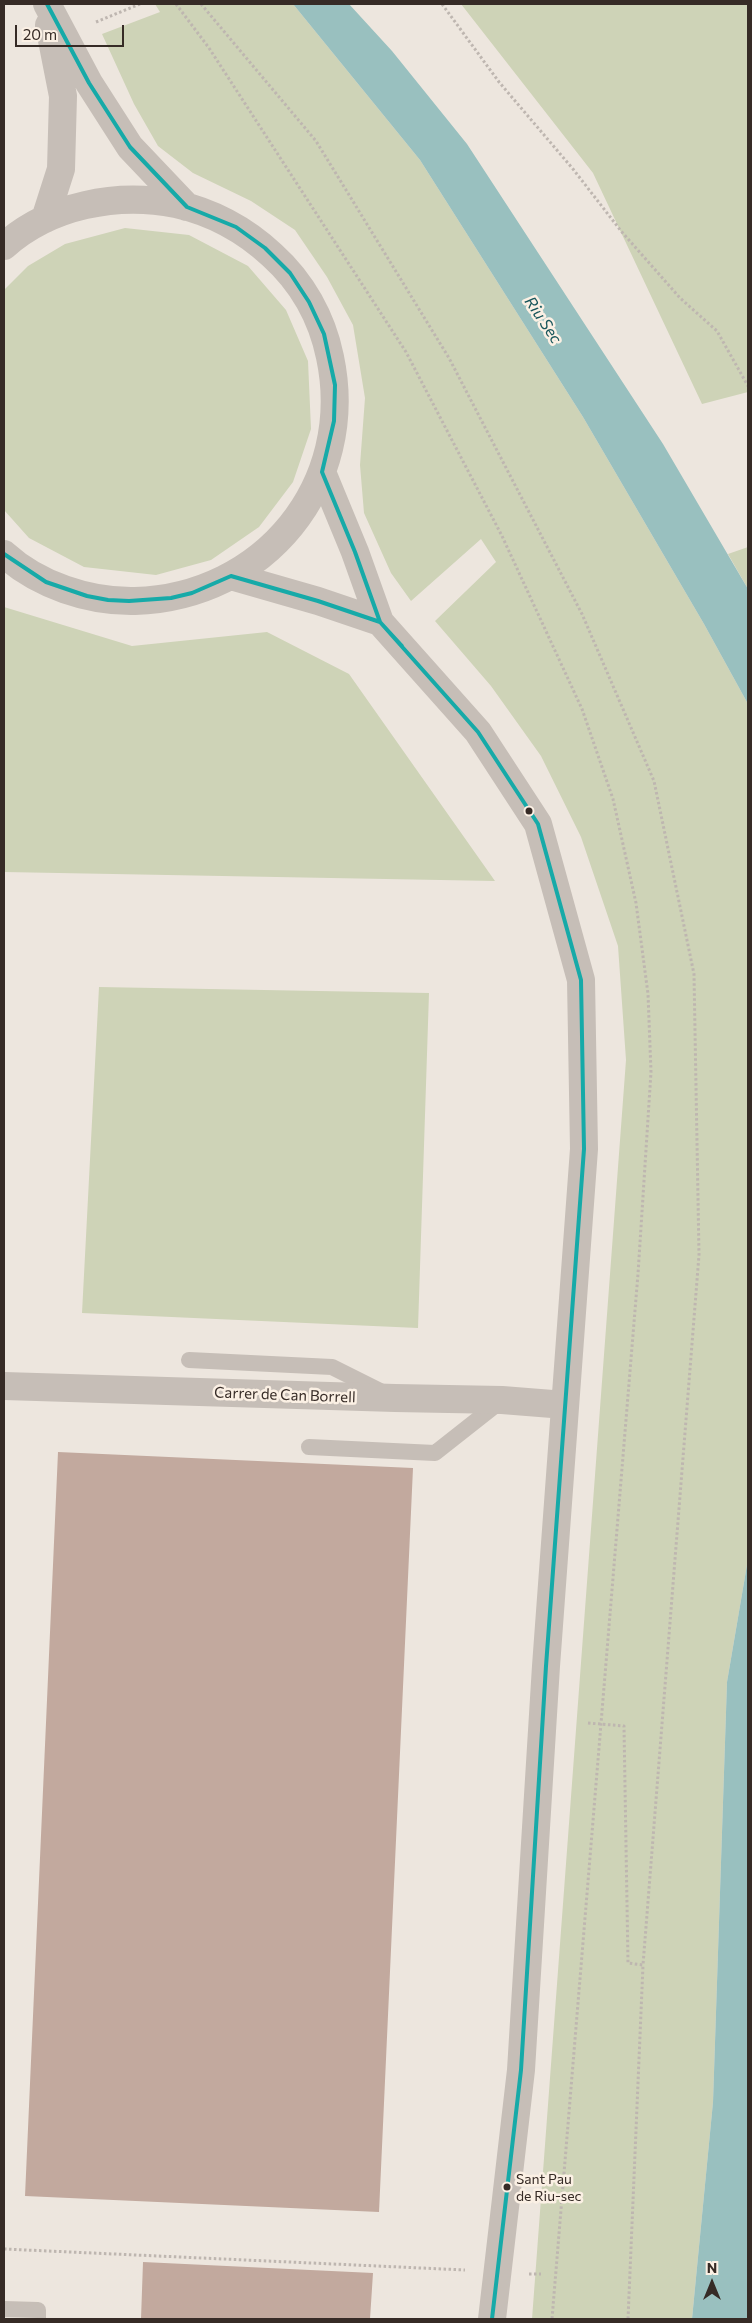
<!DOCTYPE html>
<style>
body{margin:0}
#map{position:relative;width:752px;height:2323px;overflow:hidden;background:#ede6de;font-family:Commissioner,sans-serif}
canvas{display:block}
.frame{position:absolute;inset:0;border:5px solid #362b26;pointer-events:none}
.north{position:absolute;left:687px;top:2258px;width:50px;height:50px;-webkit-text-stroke:4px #fbf0e4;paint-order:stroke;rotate:0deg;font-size:14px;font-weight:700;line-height:20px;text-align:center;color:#362b26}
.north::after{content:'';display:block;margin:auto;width:18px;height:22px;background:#362b26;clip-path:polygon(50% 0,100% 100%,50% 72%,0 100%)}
.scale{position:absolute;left:15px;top:25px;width:109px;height:22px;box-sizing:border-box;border:2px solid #362b26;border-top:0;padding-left:6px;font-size:15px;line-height:18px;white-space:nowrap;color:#362b26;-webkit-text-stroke:4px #fbf0e4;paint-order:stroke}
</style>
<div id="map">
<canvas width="752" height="2323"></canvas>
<div class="frame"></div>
<div class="north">N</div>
<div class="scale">20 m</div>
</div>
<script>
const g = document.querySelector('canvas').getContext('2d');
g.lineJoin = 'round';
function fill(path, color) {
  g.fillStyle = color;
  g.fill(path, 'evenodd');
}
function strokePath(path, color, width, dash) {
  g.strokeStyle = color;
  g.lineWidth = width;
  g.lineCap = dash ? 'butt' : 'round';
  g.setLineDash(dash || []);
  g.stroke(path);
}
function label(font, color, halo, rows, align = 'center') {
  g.font = font + ' Commissioner,sans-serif';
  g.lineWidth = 5;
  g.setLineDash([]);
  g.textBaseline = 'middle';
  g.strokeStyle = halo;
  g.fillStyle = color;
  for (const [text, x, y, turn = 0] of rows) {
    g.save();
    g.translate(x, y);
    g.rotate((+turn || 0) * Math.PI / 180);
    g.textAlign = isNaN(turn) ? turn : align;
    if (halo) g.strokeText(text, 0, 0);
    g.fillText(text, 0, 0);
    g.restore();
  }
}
const green = new Path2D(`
 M155,4H293L420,160L583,417L704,624L748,704V1559L727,1682L713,2102L692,2319H532L626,1060L618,946L581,837L541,756L491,686L435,621L496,562L481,539L411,601L391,573L364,513L360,465L365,398L353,325L327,277L295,230L251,201L193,173L158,146L134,104L102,34L160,12Z
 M461,4H748V392L702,404L593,173Z
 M125,228L189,235L248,266L286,310L308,361L311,429L293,482L259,527L211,560L156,575L84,567L29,538L4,510V290L28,266L65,244Z
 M748,547V589L728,554Z
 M4,607L132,646L267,632L349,674L495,881L4,872Z
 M99,987L429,993L418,1328L82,1313Z`);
const water = new Path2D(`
 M293,4H349L392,51L467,144L663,444L748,589V704L704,624L583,417L420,160Z
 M748,1559V2319H692L713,2102L727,1682Z`);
const building = new Path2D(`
 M58,1452L413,1468L379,2212L25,2196Z
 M143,2262L373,2273L370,2319H141Z`);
const path = new Path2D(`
 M176,4L209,48L406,352L502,536L582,709L613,799L636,903L648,994L651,1072L638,1274L552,2319
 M201,4L316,141L449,358L582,614L654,781L694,974L699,1255L643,1965
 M442,4L499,82L573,169L621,231L680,298L717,331L748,386
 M96,22L140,4
 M588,1723L624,1726L628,1963L643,1965L628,2319
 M4,2249L465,2270
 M529,2274H541`);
const service = new Path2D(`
 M189,1360L332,1367L384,1393
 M309,1447L435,1453L501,1401
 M4,2309L38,2310V2319`);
const minor = new Path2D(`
 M47,4L89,83L130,147L187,207
 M45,219L61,169L63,96L49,25
 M4,246C50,205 117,192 176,204C212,212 245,230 272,255C302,282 322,318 330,357C357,485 264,597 135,601C89,602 38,585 4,554
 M322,472L355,552L380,622L478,732L538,824L581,980L584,1149L546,1666L521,2070L492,2319
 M231,576L318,601L380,622
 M4,1386L395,1398L502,1400L565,1405`);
const bus1 = new Path2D(`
 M47,4L89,83L130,147L187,207L236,227L265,248L290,273L309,302L324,334L335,385L334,421L322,472L355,552L380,622L478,732L538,824L581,980L584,1149L546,1666L521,2070L492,2319
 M4,554L46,582L87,596L108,600L129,601L171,598L192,593L231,576L318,601L380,622L402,646`);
const markers = [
 [529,811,4.5,"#362b26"],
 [507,2187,4.5,"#362b26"]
];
const busNames = [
 ["Sant Pau",516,2179],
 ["de Riu-sec",516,2196]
];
const streetNames = [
 ["Carrer de Can Borrell",285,1395,2]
];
const waterNames = [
 ["Riu Sec",543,320,56]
];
fill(green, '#ced3b7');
fill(water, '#99c0bf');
fill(building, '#c2a99e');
strokePath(path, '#beb6b0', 3, [2.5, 2.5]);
strokePath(service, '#c6beb7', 16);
strokePath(minor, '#c6beb7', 28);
strokePath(bus1, '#16aaa8', 4);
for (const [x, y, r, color] of markers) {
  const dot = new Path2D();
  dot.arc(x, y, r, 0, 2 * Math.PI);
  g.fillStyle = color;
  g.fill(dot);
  strokePath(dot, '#fbf0e4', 2);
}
label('14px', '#362b26', '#fbf0e4', busNames, 'left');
label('15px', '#362b26', '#fbf0e4', streetNames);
label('italic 16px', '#18565b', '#fbf0e4', waterNames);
</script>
